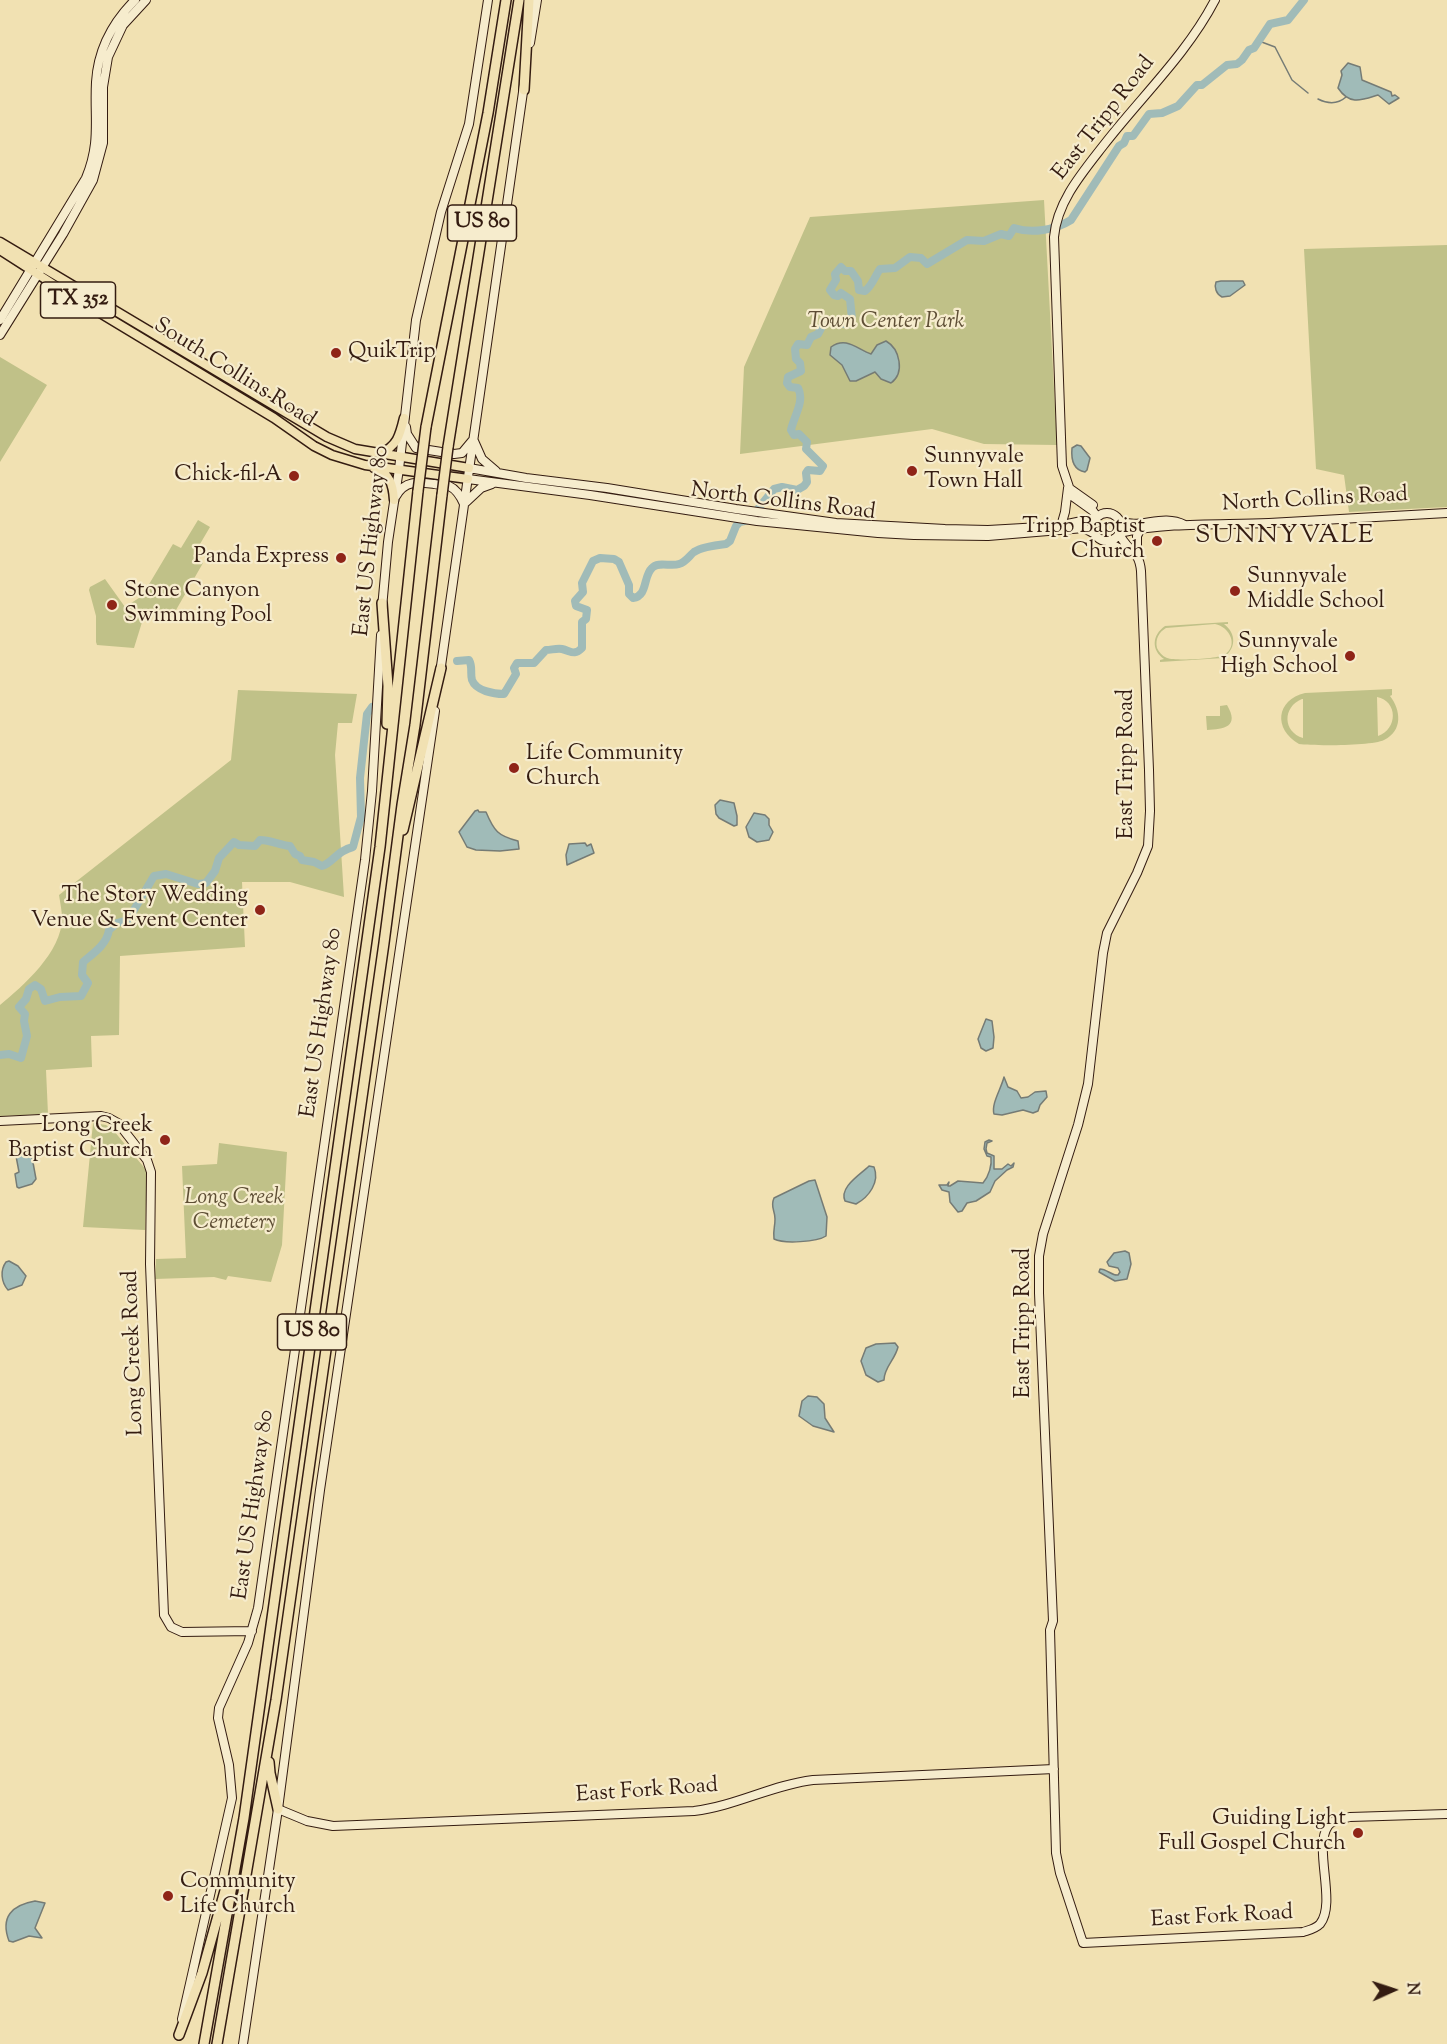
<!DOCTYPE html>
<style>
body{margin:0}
#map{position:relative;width:1447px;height:2044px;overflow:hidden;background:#f1e1b2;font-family:"Sorts Mill Goudy",serif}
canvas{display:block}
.north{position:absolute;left:1363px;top:1960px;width:60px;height:60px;-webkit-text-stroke:4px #f6eccd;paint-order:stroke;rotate:87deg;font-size:16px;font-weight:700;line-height:24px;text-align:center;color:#341c11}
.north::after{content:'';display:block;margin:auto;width:21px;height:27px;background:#341c11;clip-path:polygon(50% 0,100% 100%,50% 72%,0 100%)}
</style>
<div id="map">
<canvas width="1447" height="2044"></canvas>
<div class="north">N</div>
</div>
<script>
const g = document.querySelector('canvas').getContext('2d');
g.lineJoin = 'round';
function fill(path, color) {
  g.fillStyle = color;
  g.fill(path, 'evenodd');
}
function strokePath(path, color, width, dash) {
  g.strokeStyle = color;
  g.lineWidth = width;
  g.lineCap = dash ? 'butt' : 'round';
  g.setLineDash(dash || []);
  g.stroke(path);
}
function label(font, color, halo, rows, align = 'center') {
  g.font = font + ' "Sorts Mill Goudy",serif';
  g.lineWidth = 4.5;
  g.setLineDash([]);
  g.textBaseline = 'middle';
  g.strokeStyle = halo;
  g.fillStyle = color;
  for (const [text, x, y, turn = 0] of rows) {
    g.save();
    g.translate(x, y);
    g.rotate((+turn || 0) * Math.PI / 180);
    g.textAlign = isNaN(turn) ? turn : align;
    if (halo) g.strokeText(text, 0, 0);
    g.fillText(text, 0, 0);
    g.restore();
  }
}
const green = new Path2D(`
 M1044,200L1057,445L984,444L932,429L740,454L744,367L810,217Z
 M1447,245V507L1349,512L1344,475L1316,469L1304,249Z
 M0,357L47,385L0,462Z
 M198,520L210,527L193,556L203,563L172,617L150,612L143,619L134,648L97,645L96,642V616L89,590L90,587L105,579L125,607L142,596L173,544L181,548Z
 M1228,622V624H1224C1237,634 1236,649 1223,658L1160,662V660L1164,659C1151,650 1152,635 1165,626ZM1215,624C1230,627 1239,646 1224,655C1216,659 1175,661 1167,658C1162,656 1159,652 1157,648C1155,639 1159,632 1166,628Z
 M1392,689V695L1390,696C1401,710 1403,731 1384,740C1372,746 1313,746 1299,744C1273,729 1276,700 1305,693ZM1377,697C1398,701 1398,729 1378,736ZM1302,699H1303V738C1283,732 1282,707 1302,699Z
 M238,690L357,694L352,723H338L335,755L344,897L290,882H242L245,947L120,956L119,1035L91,1036L92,1067L46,1070L48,1114L0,1116V1005C23,986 62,952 62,918C62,911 60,902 59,895L231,760Z
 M1227,705C1240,727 1224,729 1207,730L1206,716H1220V706Z
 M93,1123L106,1125L114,1131L147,1171L145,1230L83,1227Z
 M219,1143L287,1152L282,1245L271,1282L228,1276L226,1280L214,1277L155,1279L156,1259L186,1258L182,1166L217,1164Z`);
const water = new Path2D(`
 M1348,63L1360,67L1362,80L1391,92L1392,96L1395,95L1399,98L1389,104L1378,95C1362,100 1350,106 1338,88L1342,75L1341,71Z
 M1221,281H1243L1245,285L1230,296L1222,297C1216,294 1214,287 1216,282Z
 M886,341C900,349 905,373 891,383L881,379L875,372L856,381H850L842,365L830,355L831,347C846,336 857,349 871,354L877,345Z
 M1077,445L1081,446L1090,458L1087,470L1085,472C1073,470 1071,459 1072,448Z
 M720,800L734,803L737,816V825L734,826L719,818L716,814L715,805Z
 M478,810L479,812H486C494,831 498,836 518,841L519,849L500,851L476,850L467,847L459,832L475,811Z
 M754,813L765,815L769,819V825L773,832L769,840L757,842L749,837L746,827Z
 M585,843L587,846L591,844L594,853L567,865L566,855L569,844Z
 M986,1019L992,1021L994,1037L993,1048L986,1051L981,1048L978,1039Z
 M1004,1077L1008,1087L1017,1091L1021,1098L1028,1097L1035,1092L1046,1091L1047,1097L1040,1105L1038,1111L1033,1113L1023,1110L1002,1115L994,1114C991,1104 1001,1089 1004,1077Z
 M989,1140L992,1141L987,1143L986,1149L987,1153L994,1156V1169H1002L1008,1164L1011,1166L1014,1163L1013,1167L1007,1170L995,1181L990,1192L976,1201L967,1203L962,1211L958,1212L950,1202L949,1192L942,1190L939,1185H947L949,1182L948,1186H950L958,1181L983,1183C989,1176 992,1165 991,1157L987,1156L984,1149L985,1142Z
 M27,1152L32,1157L36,1179L32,1184L19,1188L17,1187L15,1174L19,1172L16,1156Z
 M869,1166L874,1167C880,1182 869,1197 856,1204L845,1201C839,1187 860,1175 869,1166Z
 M815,1180L827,1217L826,1236C817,1242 784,1244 774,1239C773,1228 775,1228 775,1219C775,1210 770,1207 774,1198L809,1181Z
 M1125,1251L1129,1253L1131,1264L1127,1279L1115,1281L1099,1272L1100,1269C1107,1269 1112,1276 1118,1275L1120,1272L1118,1268L1109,1266L1107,1262L1114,1253Z
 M9,1261L18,1266L26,1276L22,1285L8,1290C1,1282 0,1270 6,1262Z
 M895,1343L898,1347C895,1360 884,1367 884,1380L878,1382L866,1375L861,1361L866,1348L876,1344Z
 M808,1396L817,1397L824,1404L825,1418L834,1432L813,1426L799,1416L802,1401Z
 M35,1901L45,1903L35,1928L42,1938L29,1936L13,1942L9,1941C0,1917 12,1905 35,1901Z`);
const stream = new Path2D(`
 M1259,41L1275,47L1292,80L1308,93
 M1318,99C1328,104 1338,104 1346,97`);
const river = new Path2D(`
 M457,661L469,660C473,667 470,673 472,680C476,691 494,694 504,694L516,674L514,668L517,663H534L546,650C551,650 557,648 562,649C571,651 574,656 582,648V622L586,619L587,610L576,606L575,601L583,592L582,583L593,561L600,558L614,559L619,562L629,585V594L633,598C648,596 643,576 652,568C658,561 671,567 679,564C686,562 689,556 694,552C702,547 717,545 726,544L730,541L736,526L740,522L749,520L774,489L782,487L797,490L804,486L807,482L806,473L808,470L820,471L823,466L806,449L807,442L799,434L794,435L791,430C794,416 805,401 798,388L790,387L787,383L788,377L801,371L800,363L796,359L795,349L798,344L807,345L811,337L818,334L825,321L830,320L847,325L852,319L850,299L841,293L838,296L834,295L830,290L836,280L835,274L841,267L845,271H851L858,281L859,290L865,291C872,286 875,276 880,269L895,268L910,257L921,258L927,264L967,240L984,241L1001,234L1009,236L1014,228C1032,234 1055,230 1071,220L1119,146L1124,143L1127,136H1133L1149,114L1162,113L1178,106L1197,85H1202L1227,65L1237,64L1242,60L1249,50L1254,48L1270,24L1288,20L1304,0
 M0,1055L9,1054L21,1058L27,1036L24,1021L25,1014L19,1007L26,999L29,989L35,985L41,989L45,1001L60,997L81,996L88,983L82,975L83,962C94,953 107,944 109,930L117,923L128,920L154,876L166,874L198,884L206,883L215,871L219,858L234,842L239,845L255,846L260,840C270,840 280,845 290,846L295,854L300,856L302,860L314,862L322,866C333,863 336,851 353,847L361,817L360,778L367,714L372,707`);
const secondary = new Path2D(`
 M530,43L537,0
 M0,320L86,178C101,142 94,119 96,82C98,50 113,22 135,0
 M0,335L63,234L93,180L103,143V87L108,57L123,25L146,0
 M406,427L407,434L416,448L454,454L462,453L472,441
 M474,441L482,459L496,471
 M469,468L526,478L607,488L736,509L836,523L945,529L988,530L1058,526L1096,518
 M468,479L590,495L757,521L878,533L914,535L988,536L1084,528L1095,534
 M1069,488L1093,505
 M396,496C405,480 418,482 434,484C438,485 445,485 449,486C456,489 461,497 464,504
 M466,502L481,488L492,484
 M1093 527a14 14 0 1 1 28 0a14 14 0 1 1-28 0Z
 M1097,517L1093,511L1072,496L1062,466L1054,237C1057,202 1082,173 1103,146C1140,98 1187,54 1215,0
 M1119,521C1141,530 1161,513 1185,525
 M1061,526L1065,512L1068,488
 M1119,533C1126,551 1139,548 1141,571L1149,770L1150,811L1148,846L1137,873L1107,933L1103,953L1088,1084L1078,1125L1043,1234L1039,1256V1293L1053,1621L1050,1630L1056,1853L1060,1873L1083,1943L1303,1932C1309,1930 1315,1929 1320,1924C1337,1903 1313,1848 1328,1826C1333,1819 1342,1819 1350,1817L1447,1814
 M1119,533C1168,522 1219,525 1269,523C1328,520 1388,516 1447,513
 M1105,541L1129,553
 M1137,555V536L1141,528
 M382,608L388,542L399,469L416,320L441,212L469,124L488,0
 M440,673L524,85
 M0,1121L101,1116L109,1118L118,1123L147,1160L151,1172L150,1264L164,1615L171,1627L182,1632L252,1631
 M278,1809L307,1821L333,1826L694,1811C736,1806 772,1785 813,1780L1054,1769
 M182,2019L232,1798L229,1765L218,1718L219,1708L248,1643L258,1608L365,860L372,791L381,635
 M243,2044L278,1809L320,1490L435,711`);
const primary = new Path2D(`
 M0,242L327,437L355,449L469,468
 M0,250L67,293L274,418L314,446L332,455L365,465L468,479
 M380,453C397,447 400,435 404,418
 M374,468C390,473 393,485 394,500`);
const highway = new Path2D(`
 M524,90L529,0
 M426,427L488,113L506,0
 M448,447L519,0
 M382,603L388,686L387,724
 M403,830L441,668
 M269,1762L270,1773L278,1809
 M179,2035L202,1973L226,1887
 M204,2044L244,1818L380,847L418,491
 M217,2044L276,1700L384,943L402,805L415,725L442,495`);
const highwayBridge = new Path2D(`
 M418,491L426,427
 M442,495L448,447`);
const markers = [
 [336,353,6,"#8f2418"],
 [912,471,6,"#8f2418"],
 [294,476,6,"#8f2418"],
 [1157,541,6,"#8f2418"],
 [341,558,6,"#8f2418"],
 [1235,591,6,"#8f2418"],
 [112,605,6,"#8f2418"],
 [1350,656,6,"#8f2418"],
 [514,768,6,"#8f2418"],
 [260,910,6,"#8f2418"],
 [165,1140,6,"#8f2418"],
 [1358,1833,6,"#8f2418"],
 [168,1896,6,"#8f2418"]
];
const shields = [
 [482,223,69],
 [78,300,75],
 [312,1332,69]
];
const shieldNames = [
 ["US 80",482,223],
 ["TX 352",78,300],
 ["US 80",312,1332]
];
const streetNames = [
 ["East Tripp Road",1105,119,-52],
 ["South Collins Road",234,374,32],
 ["North Collins Road",1315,501,-3],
 ["North Collins Road",783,503,7],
 ["East US Highway 80",373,541,-84],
 ["East Tripp Road",1128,764,-90],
 ["East US Highway 80",323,1023,-82],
 ["East Tripp Road",1025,1323,-90],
 ["Long Creek Road",135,1353,-92],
 ["East US Highway 80",255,1505,-82],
 ["East Fork Road",647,1792,-4],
 ["East Fork Road",1222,1918,-3]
];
const parkNames = [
 ["Town Center Park",886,323],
 ["Long Creek",234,1199],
 ["Cemetery",234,1224]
];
const poiNames = [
 ["QuikTrip",348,353,"left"],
 ["Sunnyvale",924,458,"left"],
 ["Town Hall",924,483,"left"],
 ["Chick-fil-A",282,476],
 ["Tripp Baptist",1145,528],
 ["Church",1145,553],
 ["Panda Express",329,558],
 ["Sunnyvale",1247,578,"left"],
 ["Middle School",1247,603,"left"],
 ["Stone Canyon",124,592,"left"],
 ["Swimming Pool",124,617,"left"],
 ["Sunnyvale",1338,643],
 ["High School",1338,668],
 ["Life Community",526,755,"left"],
 ["Church",526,780,"left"],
 ["The Story Wedding",248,897],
 ["Venue & Event Center",248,922],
 ["Long Creek",153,1127],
 ["Baptist Church",153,1152],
 ["Guiding Light",1346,1820],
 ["Full Gospel Church",1346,1845],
 ["Community",180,1883,"left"],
 ["Life Church",180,1908,"left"]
];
const quarterNames = [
 ["SUNNYVALE",1285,538]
];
fill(green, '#c0c188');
fill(water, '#a0bbb8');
strokePath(water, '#757b75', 1.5);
strokePath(stream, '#757b75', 1.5);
strokePath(river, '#a0bbb8', 8);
strokePath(secondary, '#341c11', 10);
strokePath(primary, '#341c11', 11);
strokePath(highway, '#341c11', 12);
strokePath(secondary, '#f6eccd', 8);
strokePath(primary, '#f1e1b2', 8);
strokePath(highway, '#f1e1b2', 9);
strokePath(highwayBridge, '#341c11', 12, []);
strokePath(highwayBridge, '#f1e1b2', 9);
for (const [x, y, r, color] of markers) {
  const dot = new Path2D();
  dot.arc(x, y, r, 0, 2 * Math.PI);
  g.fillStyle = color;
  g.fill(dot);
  strokePath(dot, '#f6eccd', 2);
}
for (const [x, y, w] of shields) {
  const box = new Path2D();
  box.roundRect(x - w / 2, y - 18, w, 36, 4.5);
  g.fillStyle = '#f6eccd';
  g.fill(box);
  strokePath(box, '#341c11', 1.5);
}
label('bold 21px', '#341c11', null, shieldNames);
label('22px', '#341c11', '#f6eccd', streetNames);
label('italic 22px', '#5e4e35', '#f6eccd', parkNames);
label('22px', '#341c11', '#f6eccd', poiNames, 'right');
g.letterSpacing = '1.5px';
label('26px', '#341c11', '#f6eccd', quarterNames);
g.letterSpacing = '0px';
</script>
